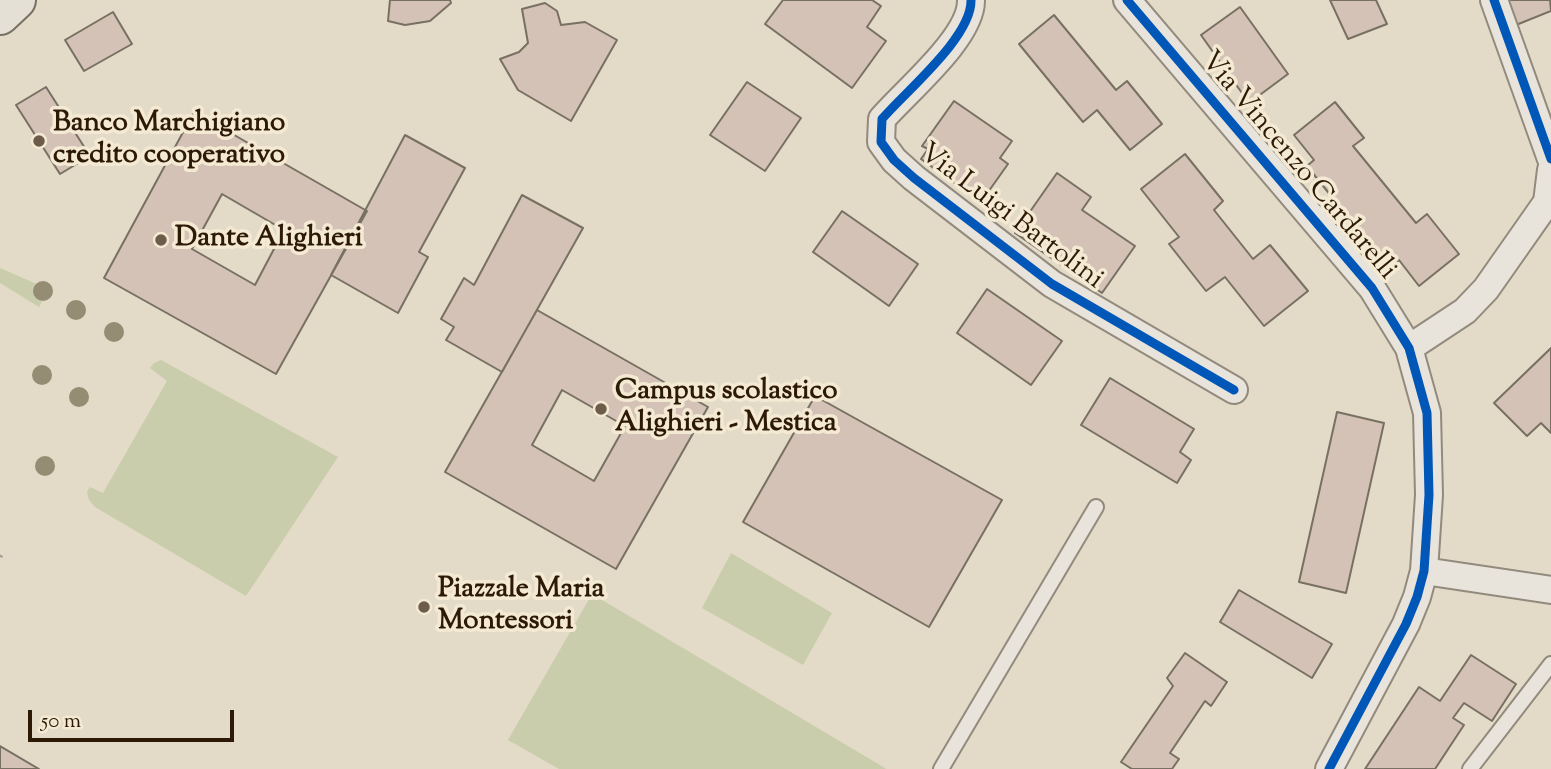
<!DOCTYPE html>
<style>
body{margin:0}
#map{position:relative;width:1551px;height:769px;overflow:hidden;background:#e3dac7;font-family:"Sorts Mill Goudy",serif}
canvas{display:block}
.scale{position:absolute;left:28px;top:710px;width:206px;height:32px;box-sizing:border-box;border:4px solid #2c1906;border-top:0;padding-left:9px;font-size:21px;line-height:24px;white-space:nowrap;color:#2c1906;-webkit-text-stroke:5px #f4ead3;paint-order:stroke}
</style>
<div id="map">
<canvas width="1551" height="769"></canvas>
<div class="scale">50 m</div>
</div>
<script>
const g = document.querySelector('canvas').getContext('2d');
g.lineJoin = 'round';
function fill(path, color) {
  g.fillStyle = color;
  g.fill(path, 'evenodd');
}
function strokePath(path, color, width, dash) {
  g.strokeStyle = color;
  g.lineWidth = width;
  g.lineCap = dash ? 'butt' : 'round';
  g.setLineDash(dash || []);
  g.stroke(path);
}
function label(font, color, halo, rows, align = 'center') {
  g.font = font + ' "Sorts Mill Goudy",serif';
  g.lineWidth = 7;
  g.setLineDash([]);
  g.textBaseline = 'middle';
  g.strokeStyle = halo;
  g.fillStyle = color;
  for (const [text, x, y, turn = 0] of rows) {
    g.save();
    g.translate(x, y);
    g.rotate((+turn || 0) * Math.PI / 180);
    g.textAlign = isNaN(turn) ? turn : align;
    if (halo) g.strokeText(text, 0, 0);
    g.fillText(text, 0, 0);
    g.restore();
  }
}
const green = new Path2D(`
 M0,268L48,289L39,307L0,283Z
 M161,360L338,457L246,596L95,507L89,500L87,492L90,487L103,493L167,381L150,368L154,363Z
 M731,553L832,613L803,665L702,608Z
 M592,594L885,768L886,769H559L508,740Z`);
const building = new Path2D(`
 M390,0H450L451,3L430,21L405,25L388,21Z
 M783,0H872L881,6L867,27L886,41L852,88L765,24Z
 M1330,0H1376L1387,24L1348,39Z
 M1506,0H1550L1551,11L1516,25Z
 M545,3L557,11L561,25L585,22L617,40L571,121L518,90L500,59L519,52L528,43L522,9Z
 M1240,7L1288,74L1249,103L1201,35Z
 M113,12L132,44L84,71L65,40Z
 M1054,15L1116,90L1127,81L1162,124L1130,150L1097,110L1083,122L1019,44Z
 M747,82L801,118L765,171L710,135Z
 M46,87L90,156L60,174L16,105Z
 M954,101L1012,141L1000,158L1008,164L981,202L921,159L928,149L922,146Z
 M1335,102L1364,138L1353,146L1416,223L1427,214L1459,254L1419,286L1399,260L1389,268L1307,166L1314,160L1294,135Z
 M194,112L367,211L276,374L104,278ZM222,194L284,230L255,285L192,249Z
 M405,135L465,168L419,252L428,257L398,313L331,275Z
 M1185,154L1223,201L1214,210L1253,259L1270,245L1308,291L1264,326L1225,277L1206,291L1169,244L1179,237L1141,189Z
 M1057,173L1091,197L1082,210L1135,246L1102,293L1015,233Z
 M522,195L583,228L502,372L446,340L454,327L441,319L464,278L474,285Z
 M842,211L918,264L889,306L813,252Z
 M987,289L1062,341L1031,385L957,333Z
 M537,310L708,407L616,569L445,472ZM562,390L625,426L594,481L532,445Z
 M1551,348V433L1541,423L1527,436L1494,403Z
 M1110,378L1194,429L1180,452L1191,460L1177,483L1081,425Z
 M815,396L1002,500L929,627L743,522Z
 M1337,412L1384,423L1346,593L1299,582Z
 M1239,590L1332,644L1312,678L1220,622Z
 M1185,653L1227,682L1211,706L1205,701L1170,753L1179,759L1172,769H1132L1121,762L1173,686L1167,678Z
 M1471,655L1516,684L1492,721L1464,703L1453,718L1464,725L1435,769H1365L1419,687L1440,701Z
 M0,746L39,769H0Z`);
const path = new Path2D(`
 M0,557L1,555`);
const lane = new Path2D(`
 M941,769L1096,507
 M1470,769L1551,664`);
const street = new Path2D(`
 M971,0C972,37 906,91 882,119L881,142L894,160L914,178L1052,284L1234,390
 M1127,0L1372,288L1409,348L1427,413L1429,495L1424,571L1417,597L1406,624L1329,769
 M1494,0L1551,159
 M1409,348L1465,311L1486,289L1547,202L1551,170
 M1424,571L1551,590`);
const primary = new Path2D(`
 M0,15L16,0`);
const cycleway = new Path2D(`
 M971,0C972,37 906,91 882,119L881,142L894,160L914,178L1052,284L1234,390
 M1127,0L1372,288L1409,348L1427,413L1429,495L1424,571L1417,597L1406,624L1329,769
 M1494,0L1551,159`);
const trees = [
 [43,291],
 [76,310],
 [114,332],
 [42,375],
 [79,397],
 [45,466]
];
const markers = [
 [39,141,7,"#6c5d4a"],
 [161,240,7,"#6c5d4a"],
 [601,409,7,"#6c5d4a"],
 [424,607,7,"#6c5d4a"]
];
const poiNames = [
 ["Banco Marchigiano",53,125],
 ["credito cooperativo",53,157],
 ["Dante Alighieri",175,240],
 ["Campus scolastico",615,393],
 ["Alighieri - Mestica",615,425],
 ["Piazzale Maria",438,591],
 ["Montessori",438,623]
];
const streetNames = [
 ["Via Vincenzo Cardarelli",1297,167,50],
 ["Via Luigi Bartolini",1010,218,37]
];
fill(green, '#c9cdab');
fill(building, '#d4c2b6');
strokePath(building, '#787063', 2);
strokePath(lane, '#928a7d', 18);
strokePath(street, '#928a7d', 30);
strokePath(primary, '#787063', 42);
strokePath(path, '#a49e95', 4.5, [5, 3.5]);
strokePath(lane, '#e8e4db', 14);
strokePath(street, '#e8e4db', 26);
strokePath(primary, '#e5e0d5', 38);
strokePath(cycleway, '#0057b8', 9);
g.fillStyle = '#958c74';
for (const [x, y] of trees) {
  g.beginPath();
  g.arc(x, y, 10, 0, 2 * Math.PI);
  g.fill();
}
for (const [x, y, r, color] of markers) {
  const dot = new Path2D();
  dot.arc(x, y, r, 0, 2 * Math.PI);
  g.fillStyle = color;
  g.fill(dot);
  strokePath(dot, '#f4ead3', 2.5);
}
label('bold 28px', '#2c1906', '#f4ead3', poiNames, 'left');
label('28px', '#2c1906', '#f4ead3', streetNames);
</script>
